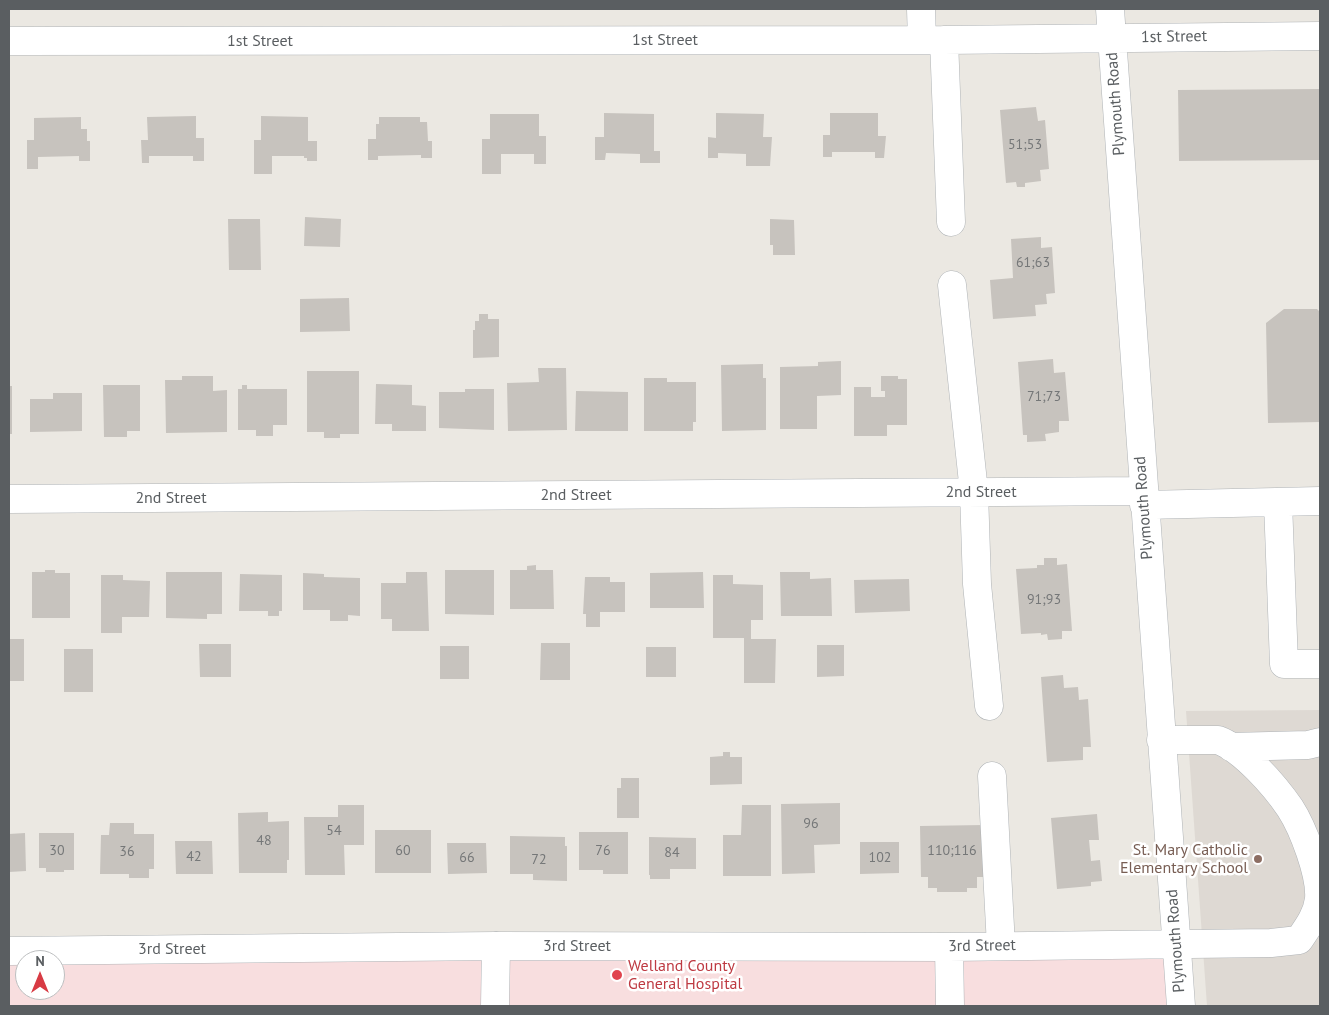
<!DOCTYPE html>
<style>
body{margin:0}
#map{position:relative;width:1329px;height:1015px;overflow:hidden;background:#ebe8e2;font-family:"PT Sans",sans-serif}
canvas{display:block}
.frame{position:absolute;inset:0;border:10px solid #5a5e61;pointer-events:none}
.north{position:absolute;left:15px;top:950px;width:50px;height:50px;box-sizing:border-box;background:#fff;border:1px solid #bdbfc0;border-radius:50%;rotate:0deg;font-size:14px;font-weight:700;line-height:20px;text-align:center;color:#5a5e61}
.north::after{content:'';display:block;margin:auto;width:18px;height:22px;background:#d83b44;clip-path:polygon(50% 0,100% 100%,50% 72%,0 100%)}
</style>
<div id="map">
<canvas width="1329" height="1015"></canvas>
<div class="frame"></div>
<div class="north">N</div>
</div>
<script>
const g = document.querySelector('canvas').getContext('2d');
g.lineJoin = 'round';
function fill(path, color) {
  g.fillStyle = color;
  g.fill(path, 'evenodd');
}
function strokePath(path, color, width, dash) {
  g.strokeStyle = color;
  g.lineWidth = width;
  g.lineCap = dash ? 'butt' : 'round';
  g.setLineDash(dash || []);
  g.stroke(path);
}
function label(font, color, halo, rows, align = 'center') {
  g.font = font + ' "PT Sans",sans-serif';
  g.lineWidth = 5;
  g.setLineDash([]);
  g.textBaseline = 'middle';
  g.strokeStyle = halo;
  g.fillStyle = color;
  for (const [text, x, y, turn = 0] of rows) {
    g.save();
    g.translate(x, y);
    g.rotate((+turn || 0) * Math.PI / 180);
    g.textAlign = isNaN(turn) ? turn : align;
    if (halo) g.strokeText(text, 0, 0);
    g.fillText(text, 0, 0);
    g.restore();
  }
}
const education = new Path2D(`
 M1320,710V1006H1207L1186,711Z`);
const medical = new Path2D(`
 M1176,943L1181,1006H9V951ZM25,960H55V990H25Z`);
const building = new Path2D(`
 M1320,89V160L1179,161L1178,90Z
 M1036,107L1038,121L1045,120L1049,169L1040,170L1041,181L1025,183V187H1017L1016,182L1006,183L1000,110Z
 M604,113L654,114V151H660V163H640V154L606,153L605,160H595V137H604Z
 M716,113L764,114L763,137H772L770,166H746V154L718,153V158H708V137L716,138Z
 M830,113H878V136H886L884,158H875V152H832V157H823V135H830Z
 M490,114H539V136H546V164H534V154H501V174H482V139H490Z
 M196,116V138H204V161H193V156H149V163H142L141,140H148L147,117Z
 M261,116L308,117V141H317V161H307V158H304V156H272V174H254V140H261Z
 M81,117V129H87V141H90V161H79V156L38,157V169H27V140H34V118Z
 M379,117H420V122H427L428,141H432V158H421V155L378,156V160H368V139H376V124H379Z
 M305,217L341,219L340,247L304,246Z
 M228,219H260L261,270H229Z
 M770,219L794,220L795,255H773V245H770Z
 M1041,237V248L1052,247L1055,293L1046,294L1047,304L1035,305L1036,316L993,319L990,280L1013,278L1011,239Z
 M349,298L350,331L300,332V299Z
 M1284,309H1317L1320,312V422L1268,423L1266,323Z
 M479,314H488V319H499V357L473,358V330H475V321H479Z
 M1053,359L1054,373L1065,372L1069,421H1059V432L1045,434L1046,441L1027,442V435H1023L1018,362Z
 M841,361V395L817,396V429H780V367L818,366V362Z
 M763,364V378H766V430L722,431L721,365Z
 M538,368H566L567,430L508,431L507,383L539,382Z
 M307,371H359V434H340V438H324V432H307Z
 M182,376H213V391L227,390V432L166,433L165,380H182Z
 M881,376H898V379H907V425H887V436H854V387H871V397H885V391H881Z
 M644,378H667V382H696V422H693V431H644Z
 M376,384L412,385V405L426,406V431H392V424H375Z
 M103,385H140V431H127V437H104Z
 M242,385H247V389H287V425H273V436H256V430H238V389H242Z
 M9,386H12V434H9Z
 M465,389H494V430L439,428V392H465Z
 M576,391L628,392V431H575Z
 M53,393H82V431L30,432V399H53Z
 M1044,558H1057V565L1067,564L1072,631H1062V639L1048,640L1047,634L1041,635V633L1021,634L1016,569L1037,568V565H1044Z
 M536,565V570H553L554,609H510V570H527V566Z
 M45,570H55V573H70V618H32V572H45Z
 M445,570H494V615L445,614Z
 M166,572H222V614H207V619L166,618Z
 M406,572H427L429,631H392V619H381V583H406Z
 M703,572L704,608H650V573Z
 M780,572H810V579L831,578L832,616H781Z
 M303,573L324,574V577L360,578V616L348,615V621H330V610H303Z
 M240,574L282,575V611H279V616H268V611H239Z
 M101,575H123V580L150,581L149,617H122V633H101Z
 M713,575H733V584L763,585V620H751V639H776L775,683H744V638H713Z
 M585,577H610V582H625V612H600V627H586V614H583Z
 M909,579L910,611L855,613L854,580Z
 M9,639H24V681H9Z
 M541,643H570V680H540Z
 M199,644H231V677H200Z
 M817,645H844V676L817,677Z
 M440,646H469V679H440Z
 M646,647H676V677H646Z
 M64,649H93V692H64Z
 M1063,675L1064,688L1078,687L1079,700L1088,699L1091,747H1083V760L1047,762L1041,677Z
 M723,752H730V757H742V784L710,785V757L723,756Z
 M621,778H639V818H617V788H621Z
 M840,803V844L814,845L815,873L782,874L781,804Z
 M338,805H364V845H344L345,875H305L304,817H338Z
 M742,805H771V876H723V835H741Z
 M268,812V822L289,821V860H287V873H239L238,813Z
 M1097,814L1099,840H1089L1091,861L1100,860L1102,881L1091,882V886L1057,889L1051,818Z
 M110,823H134V834H154V869H149V878H129V874H100L101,835H109Z
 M984,825V877H977V888H967V892H937V888H928V877H921L920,826Z
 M375,830H431V873H375Z
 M579,832H628V874H603V870H579Z
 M25,833L26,871L9,872V834Z
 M39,833H74V870H64V872H46V868H39Z
 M510,836L565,837V846H567V881L533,880V874H510Z
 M649,837L696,838V869H670V879H650V875H649Z
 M175,841H212L213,874H176Z
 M860,842H899V873L860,874Z
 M447,843H486L487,873L448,874Z`);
const minor = new Path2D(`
 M921,9L922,40
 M1110,9L1181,1006
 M944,40L951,222
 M9,41L944,40L1320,36
 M952,285L974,492L977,584L989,706
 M9,499L1143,491
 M1278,502L1284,664H1320
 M1144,505L1320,501
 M1231,747L1308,745L1320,742
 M992,776L1001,946
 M949,947L950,1006
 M9,951L496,946L949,947L1271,943L1299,940C1308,927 1317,915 1319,899C1321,875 1303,828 1290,808C1275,786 1243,749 1218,740H1161
 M495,1006L496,946`);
const markers = [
 [1258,859,5,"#8d6e63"],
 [617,975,6,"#e0444e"]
];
const numberNames = [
 ["51;53",1025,145],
 ["61;63",1033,263],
 ["71;73",1044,397],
 ["91;93",1044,600],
 ["96",811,824],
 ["54",334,831],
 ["48",264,841],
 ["30",57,851],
 ["60",403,851],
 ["76",603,851],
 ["110;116",952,851],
 ["36",127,852],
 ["84",672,853],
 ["42",194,857],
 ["66",467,858],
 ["102",880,858],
 ["72",539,860]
];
const streetNames = [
 ["1st Street",1174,37,-1],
 ["1st Street",665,40],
 ["1st Street",260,41],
 ["Plymouth Road",1116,104,-94],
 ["2nd Street",981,492],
 ["2nd Street",576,495],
 ["2nd Street",171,498],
 ["Plymouth Road",1144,508,-94],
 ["Plymouth Road",1176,941,-94],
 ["3rd Street",577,946],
 ["3rd Street",982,946,-1],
 ["3rd Street",172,949]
];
const educationNames = [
 ["St. Mary Catholic",1248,850],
 ["Elementary School",1248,868]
];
const healthNames = [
 ["Welland County",628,966],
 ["General Hospital",628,984]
];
fill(education, '#ded9d3');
fill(medical, '#f8dedf');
fill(building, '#c7c3be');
strokePath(minor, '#afb3b6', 29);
strokePath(minor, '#fff', 28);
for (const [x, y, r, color] of markers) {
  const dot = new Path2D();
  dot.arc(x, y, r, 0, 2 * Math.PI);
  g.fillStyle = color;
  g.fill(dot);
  strokePath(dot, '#fff', 2);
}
label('14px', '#757778', null, numberNames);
label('16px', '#5a5e61', '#fff', streetNames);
label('16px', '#785e54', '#fff', educationNames, 'right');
label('16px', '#be3a42', '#fff', healthNames, 'left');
</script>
